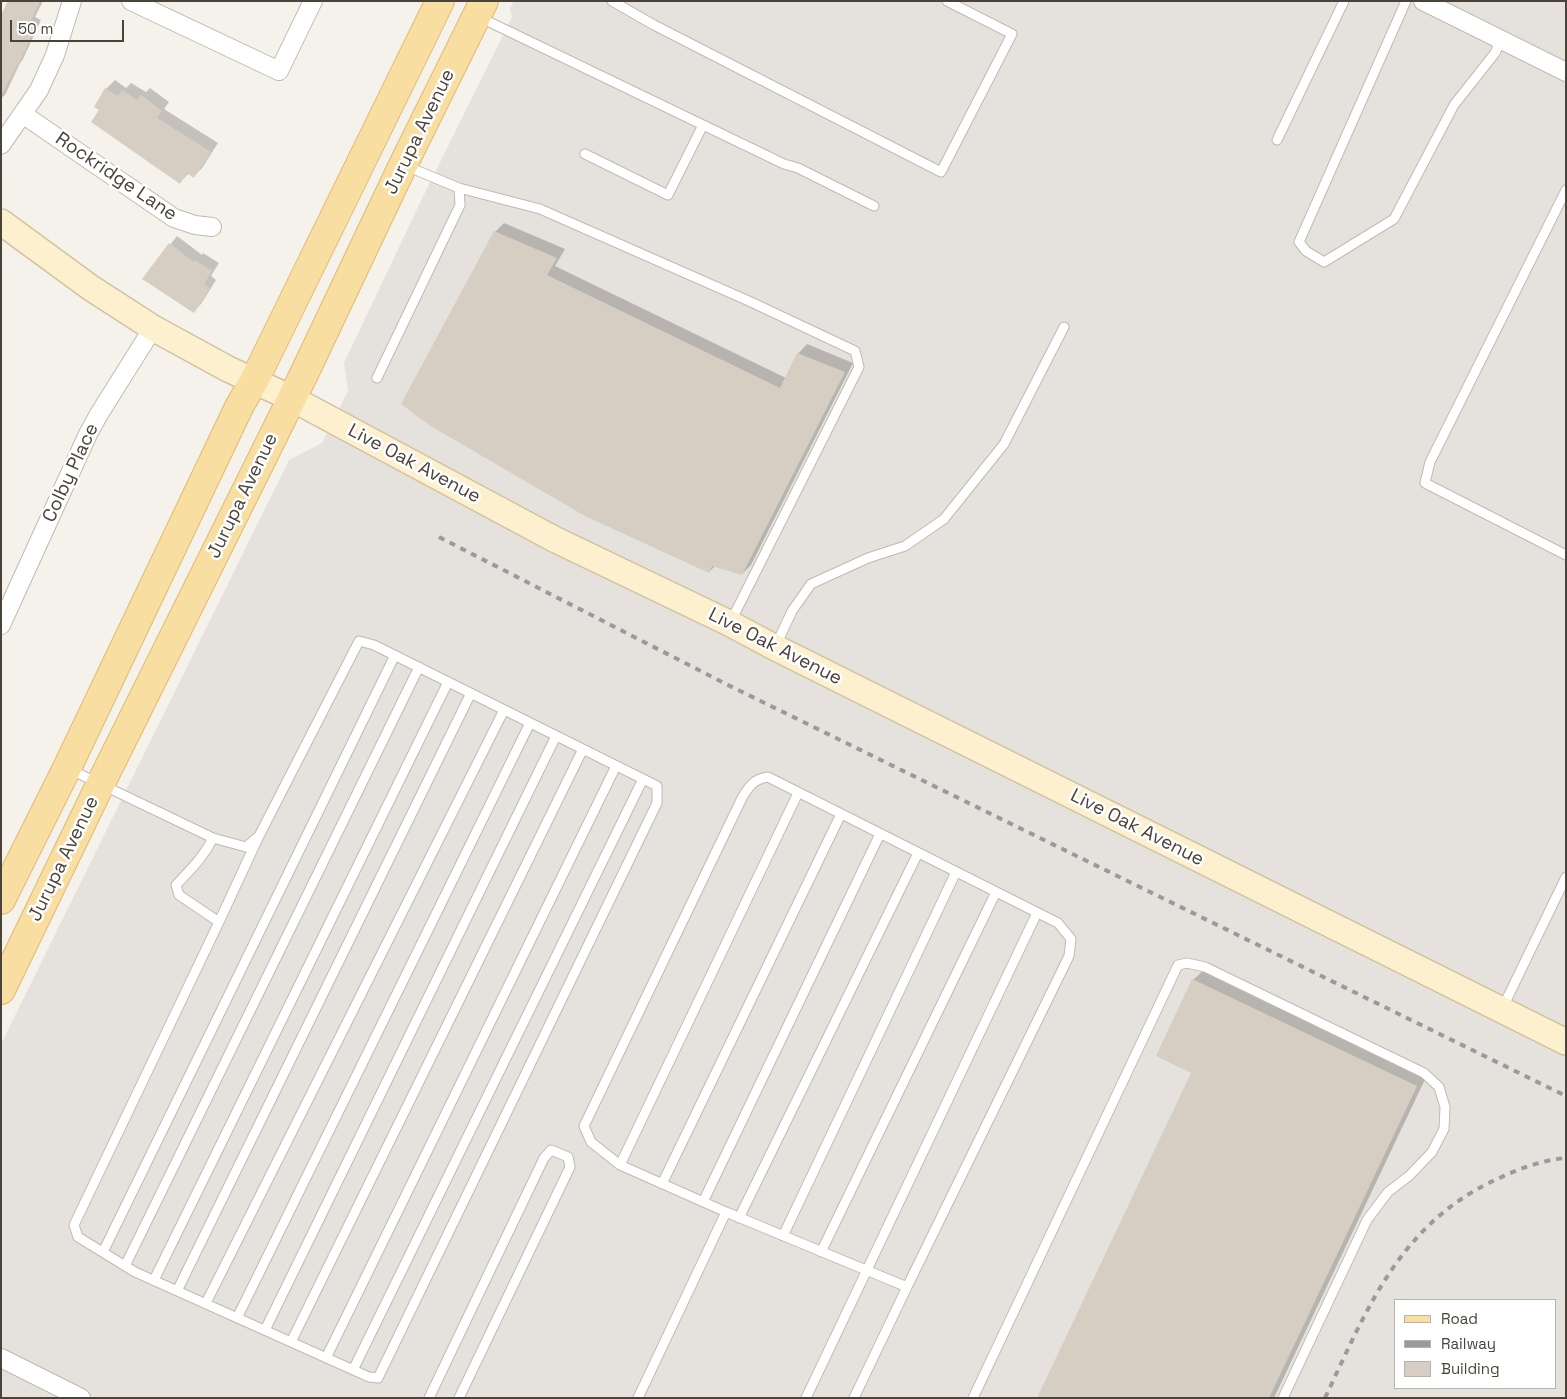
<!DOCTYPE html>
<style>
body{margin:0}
#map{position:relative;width:1567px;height:1399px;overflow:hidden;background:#f5f2ec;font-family:"Space Grotesk",sans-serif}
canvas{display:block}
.frame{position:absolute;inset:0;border:2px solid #4a433a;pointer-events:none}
.legend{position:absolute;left:1394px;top:1299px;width:162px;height:90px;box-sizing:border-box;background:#fff;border:1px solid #b7b4b0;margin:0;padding:6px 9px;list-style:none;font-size:15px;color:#4a433a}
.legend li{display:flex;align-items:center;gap:10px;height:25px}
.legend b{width:25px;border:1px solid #b7b4b0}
.scale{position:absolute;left:10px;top:20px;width:114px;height:22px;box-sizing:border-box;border:2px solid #4a433a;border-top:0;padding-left:6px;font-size:15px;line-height:18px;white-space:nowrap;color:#4a433a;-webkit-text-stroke:4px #fff;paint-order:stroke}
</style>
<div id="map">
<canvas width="1567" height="1399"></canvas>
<div class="frame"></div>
<ul class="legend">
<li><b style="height:6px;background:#f9dea1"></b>Road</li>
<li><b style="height:6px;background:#9a9a9a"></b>Railway</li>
<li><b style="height:14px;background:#d6cec2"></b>Building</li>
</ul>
<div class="scale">50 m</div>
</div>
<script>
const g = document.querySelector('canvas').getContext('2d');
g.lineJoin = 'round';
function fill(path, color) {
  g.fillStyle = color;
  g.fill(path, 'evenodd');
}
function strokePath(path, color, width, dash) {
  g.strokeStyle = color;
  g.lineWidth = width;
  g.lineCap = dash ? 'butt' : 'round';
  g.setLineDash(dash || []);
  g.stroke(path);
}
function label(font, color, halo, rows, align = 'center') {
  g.font = font + ' "Space Grotesk",sans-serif';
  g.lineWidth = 5;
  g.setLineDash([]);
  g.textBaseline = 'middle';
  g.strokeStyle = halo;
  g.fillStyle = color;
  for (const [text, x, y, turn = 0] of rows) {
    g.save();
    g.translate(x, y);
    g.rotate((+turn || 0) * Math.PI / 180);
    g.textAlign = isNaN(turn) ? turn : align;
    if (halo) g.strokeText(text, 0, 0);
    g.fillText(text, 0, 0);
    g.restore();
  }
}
const industrial = new Path2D(`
 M514,1H1566V1398H1V1044L289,460L322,443L348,391L344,363L418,207L512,17L510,8ZM1396,1300H1556V1388H1396Z`);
const shadow = new Path2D(`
 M9,1H43L35,17L41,20L23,59L20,63L5,95L1,98V18Z
 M115,80L126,88L131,83L146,92L150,88L169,102L164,109L218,143L202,168L194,176L189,173L180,182L95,106L106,89Z
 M504,223L565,249L555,266L786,378L798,354L807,344L853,363L751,565L742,574L715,566L709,572L495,232Z
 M177,236L202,255L203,253L219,263L211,276L216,280L201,304L194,311L144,279Z
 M1206,968L1428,1073L1274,1398H1038L1193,1072V980Z`);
const building = new Path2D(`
 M8,1H40L29,25L35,27L25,51L1,96V15Z
 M105,88L118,96L122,90L137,100L141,95L162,111L157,118L211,152L194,178L187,173L180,184L91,122L99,110L94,107Z
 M494,231L557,258L547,275L780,388L797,353L845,372L742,575L712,566L709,573L585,516L429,425L401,404Z
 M169,243L194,262L195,260L212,271L204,284L210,288L194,313L142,279Z
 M1192,979L1417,1086L1269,1398H1037L1191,1073L1156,1056Z`);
const lane = new Path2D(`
 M612,1L654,25L941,172L1012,34L947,1
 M1406,1L1299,242L1306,251L1324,262L1394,219L1454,105L1495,53L1501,40
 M479,17L784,164L798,168L874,206
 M1277,140L1344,1
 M585,154L668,195L703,125
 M459,188L540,209L751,302L855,351L859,367L730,623
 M1566,190L1430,462L1425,483L1566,555
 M377,378L460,205L459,188L406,166
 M776,645L792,611L811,584L868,558L905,546L944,519L1004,444L1064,327
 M69,769L213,838C204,857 190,870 176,885L179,895L219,922L74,1225L78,1237L135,1272L369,1377L378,1378L657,803V786L374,645L359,641L259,836L246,847L213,838
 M219,922L258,838
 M1502,1009L1566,877
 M620,1165L798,793
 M662,1184L841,814
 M703,1202L880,834
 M739,1218L918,853
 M783,1236L956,872
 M103,1252L395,655
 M821,1252L996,892
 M125,1266L419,667
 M154,1280L448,682
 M177,1291L471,693
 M206,1303L504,710
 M237,1318L530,723
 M265,1330L556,736
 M291,1342L583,749
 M326,1358L616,766
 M353,1370L643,779
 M429,1398L544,1158L551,1150L568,1157L570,1167L459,1398
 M638,1398L726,1212
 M806,1398L1037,913
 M854,1398L907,1287L726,1212L620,1165L591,1142L584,1126L742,798C749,786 754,779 768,777L1058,923L1071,939L1069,956L907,1287
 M973,1398L1178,965L1187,963L1205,967L1424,1073L1439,1087L1445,1107L1444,1129L1432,1152L1409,1176L1388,1192L1367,1220L1283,1398`);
const street = new Path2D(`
 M131,1L279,71L313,1
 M1423,1L1566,72
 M24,115L174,218L195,225L212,227
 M1,145L39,90L55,55L72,1
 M1,625L88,434L99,414L153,328
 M1,1358L81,1398`);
const secondary = new Path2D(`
 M1,222L91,288L153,328L228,369L291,398L554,539L729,623L774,647L1566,1042`);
const primary = new Path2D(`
 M1,900L67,768L240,405L254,381L440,1
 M1,990L100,785L304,374L403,165L484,1`);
const rail = new Path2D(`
 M439,537L728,685L1566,1096
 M1325,1398C1367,1309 1399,1226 1493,1181C1516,1170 1541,1160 1566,1158`);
const streetNames = [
 ["Jurupa Avenue",420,132,-64],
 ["Rockridge Lane",116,177,34],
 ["Live Oak Avenue",414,464,28],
 ["Colby Place",71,473,-65],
 ["Jurupa Avenue",243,496,-64],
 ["Live Oak Avenue",775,647,27],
 ["Live Oak Avenue",1137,828,27],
 ["Jurupa Avenue",64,859,-64]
];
fill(industrial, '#e5e1dd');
fill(shadow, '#0003');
fill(building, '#d6cec2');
strokePath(lane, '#c1baaf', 11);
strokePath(street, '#c1baaf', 20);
strokePath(secondary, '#d2c39e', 28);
strokePath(primary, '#dfbb70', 30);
strokePath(lane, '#fff', 9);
strokePath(street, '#fff', 18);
strokePath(secondary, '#fcf0cf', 25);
strokePath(primary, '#f9dea1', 28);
strokePath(rail, '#9a9a9a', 4, [6, 6]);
label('19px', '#4a433a', '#fff', streetNames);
</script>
